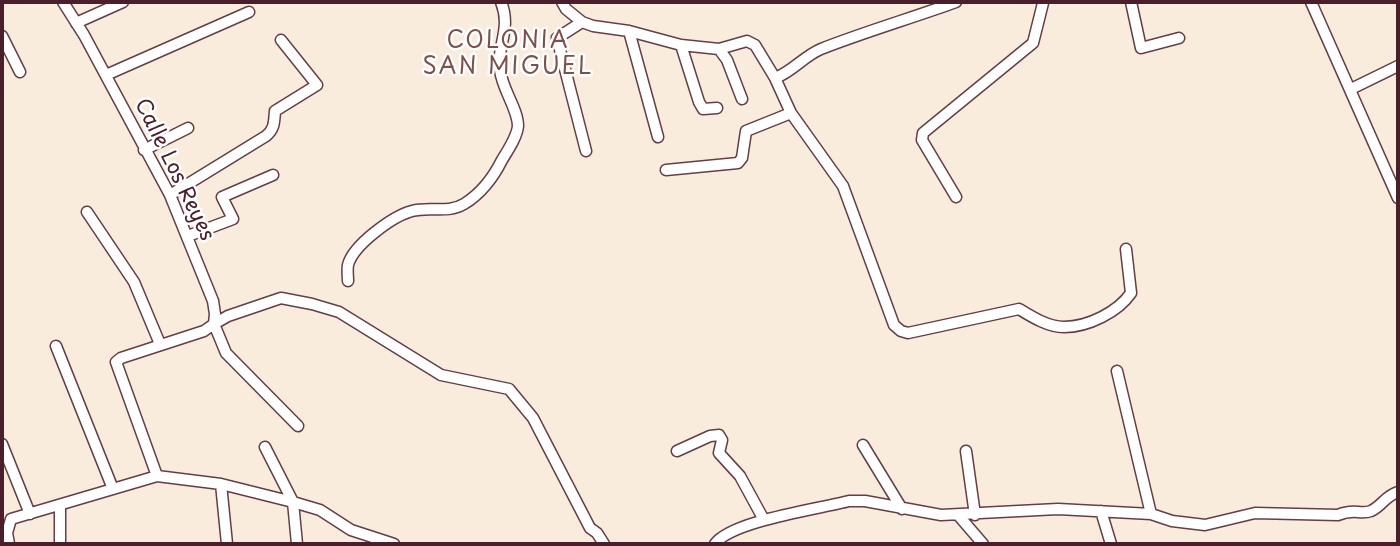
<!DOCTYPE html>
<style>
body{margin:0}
#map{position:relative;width:1400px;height:546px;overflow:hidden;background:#f9ecdc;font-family:"Playpen Sans",sans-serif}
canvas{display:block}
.frame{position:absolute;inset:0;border:4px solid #4a1f2b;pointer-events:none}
</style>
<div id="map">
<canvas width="1400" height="546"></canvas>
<div class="frame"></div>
</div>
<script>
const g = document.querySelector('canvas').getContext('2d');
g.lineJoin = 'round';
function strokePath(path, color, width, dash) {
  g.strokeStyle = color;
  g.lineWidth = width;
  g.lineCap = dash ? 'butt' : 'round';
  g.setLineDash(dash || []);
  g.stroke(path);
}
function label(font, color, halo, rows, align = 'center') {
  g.font = font + ' "Playpen Sans",sans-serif';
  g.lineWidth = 5;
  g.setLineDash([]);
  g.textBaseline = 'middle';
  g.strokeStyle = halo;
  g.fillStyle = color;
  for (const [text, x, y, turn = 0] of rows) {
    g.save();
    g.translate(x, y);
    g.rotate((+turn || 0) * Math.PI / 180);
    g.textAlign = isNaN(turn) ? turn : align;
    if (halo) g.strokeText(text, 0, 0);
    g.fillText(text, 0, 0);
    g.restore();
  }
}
const street = new Path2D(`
 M63,2L84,35L170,195L213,301L215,314L214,324L228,316L281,298L312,304L339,312L441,375L509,389L533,418L590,528L597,533L604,544
 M562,2L566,9L582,22L593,26L629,31L681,45L719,49L747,41L755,45L775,78C792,72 804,56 821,49C864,32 912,18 956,2
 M1131,2L1141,48L1179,38
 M1311,2L1398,198
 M582,22L557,38L586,151
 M76,23L123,2
 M629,31L658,137
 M2,36L20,72
 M681,45L699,102L703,109L717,108
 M719,49L727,60L742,99
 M106,75L249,12
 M775,78L791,113L843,186L894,325L901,331L908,333L1019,309C1032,317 1048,327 1064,327C1088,327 1118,312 1131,293L1126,249
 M1351,89L1398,66
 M144,150L188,128
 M666,170L738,163L742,158L746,131L791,113
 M170,195L266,136C275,129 274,121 275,111L317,85L281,40
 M956,197L922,140L923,133L1033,43L1043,3
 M87,212L134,282L160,344
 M188,236L233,219L222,197L273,175
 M348,281C348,276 347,270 348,265C353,245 393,216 412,211C430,206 447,214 464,204C482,193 493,178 502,160C508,150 517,137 518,126C518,109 502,89 500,70C496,47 512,29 501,2
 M56,346L113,489
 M1117,371L1151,514
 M2,444L30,514
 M863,445L902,509
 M265,447L293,502L297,544
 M677,451L710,436L719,435L722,440L719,453L740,476L764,520
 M966,451L975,515
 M157,476L116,362L121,358L204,331L214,324L226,353L298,426
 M221,484L227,544
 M60,506V544
 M1101,511L1111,544
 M959,516L983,544
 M9,544L7,533L11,519L157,476L221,484L293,502L320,510L351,530L394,544
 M715,544C731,521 819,509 849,501H865L941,515L1058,509L1151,514L1172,521L1205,525L1255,513L1338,515C1354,508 1360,515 1371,511C1382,506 1385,496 1398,492`);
const streetNames = [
 ["Calle Los Reyes",174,170,64]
];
const neighbourhoodNames = [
 ["COLONIA",508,42],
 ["SAN MIGUEL",508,68]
];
strokePath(street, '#643e46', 13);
strokePath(street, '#fff', 10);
label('21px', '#4a1f2b', '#fff', streetNames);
g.letterSpacing = '2px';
label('23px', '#7d504b', '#fff', neighbourhoodNames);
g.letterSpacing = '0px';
</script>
